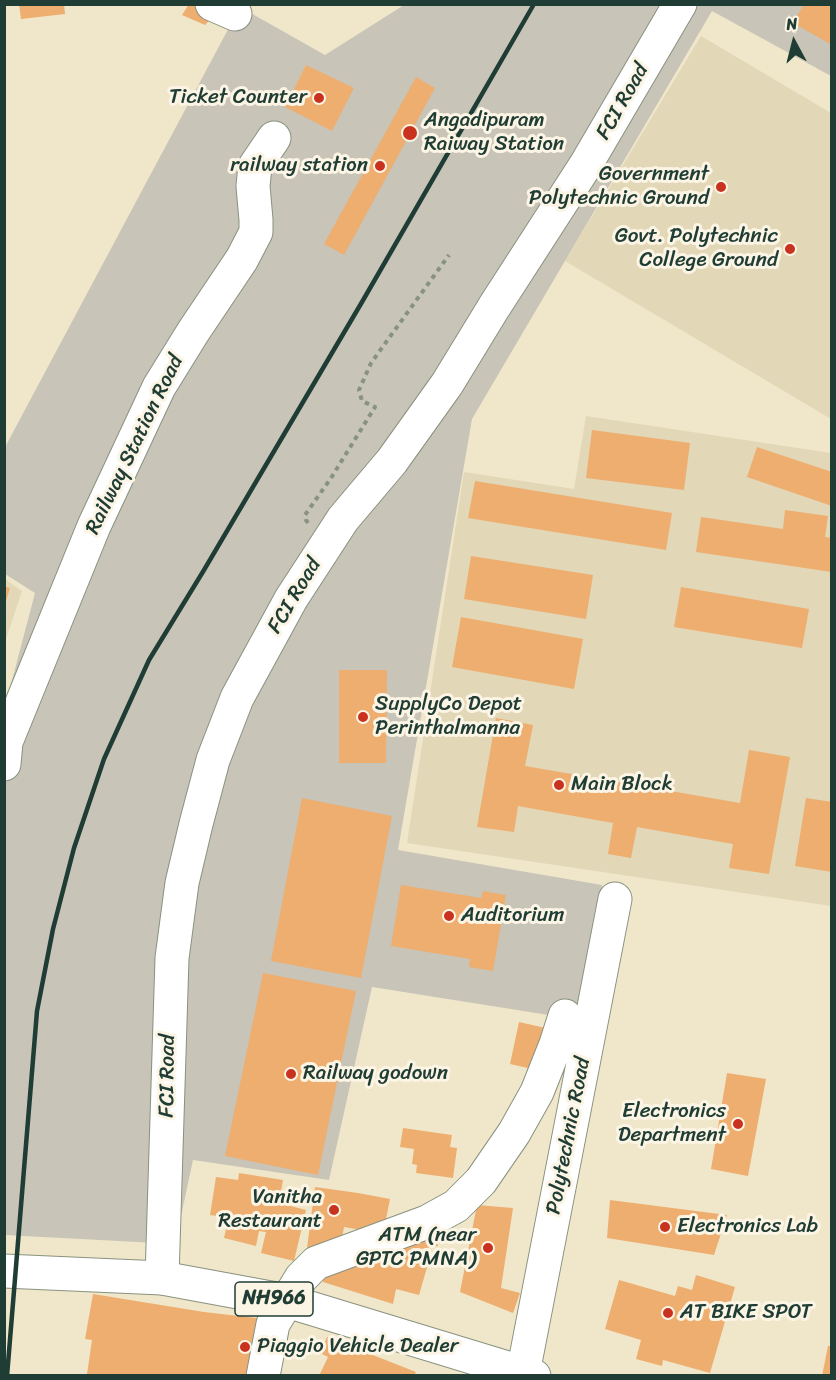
<!DOCTYPE html>
<style>
body{margin:0}
#map{position:relative;width:836px;height:1380px;overflow:hidden;background:#f0e7ca;font-family:Sriracha,sans-serif}
canvas{display:block}
.frame{position:absolute;inset:0;border:6px solid #1f3d34;pointer-events:none}
.north{position:absolute;left:764px;top:12px;width:60px;height:60px;-webkit-text-stroke:4px #fcf5e5;paint-order:stroke;rotate:353deg;font-size:16px;font-weight:700;line-height:24px;text-align:center;color:#1f3d34}
.north::after{content:'';display:block;margin:auto;width:21px;height:27px;background:#1f3d34;clip-path:polygon(50% 0,100% 100%,50% 72%,0 100%)}
</style>
<div id="map">
<canvas width="836" height="1380"></canvas>
<div class="frame"></div>
<div class="north">N</div>
</div>
<script>
const g = document.querySelector('canvas').getContext('2d');
g.lineJoin = 'round';
function fill(path, color) {
  g.fillStyle = color;
  g.fill(path, 'evenodd');
}
function strokePath(path, color, width, dash) {
  g.strokeStyle = color;
  g.lineWidth = width;
  g.lineCap = dash ? 'butt' : 'round';
  g.setLineDash(dash || []);
  g.stroke(path);
}
function label(font, color, halo, rows, align = 'center') {
  g.font = font + ' Sriracha,sans-serif';
  g.lineWidth = 6;
  g.setLineDash([]);
  g.textBaseline = 'middle';
  g.strokeStyle = halo;
  g.fillStyle = color;
  for (const [text, x, y, turn = 0] of rows) {
    g.save();
    g.translate(x, y);
    g.rotate((+turn || 0) * Math.PI / 180);
    g.textAlign = isNaN(turn) ? turn : align;
    if (halo) g.strokeText(text, 0, 0);
    g.fillText(text, 0, 0);
    g.restore();
  }
}
const built = new Path2D(`
 M701,36L831,113V419L565,261Z
 M586,416L831,453V906L407,843L464,472L574,489Z
 M5,579L22,591L5,642Z`);
const industrial = new Path2D(`
 M404,5H831V76L712,11L472,419L398,850L602,885L580,1020L372,987L329,1180L193,1160L175,1244L5,1235V707L35,593L5,574L4,449L240,7L325,55Z`);
const building = new Path2D(`
 M19,4H64L65,14L21,19Z
 M189,4H202L218,11L205,25L182,15Z
 M804,4H832V45L793,23Z
 M306,65L354,88L332,131L285,107Z
 M416,77L435,88L344,255L324,244Z
 M592,430L690,443L684,490L586,478Z
 M757,447L832,472V506L747,477Z
 M475,481L672,513L666,550L468,518Z
 M785,510L828,516L825,537L832,538V572L696,552L701,517L783,529Z
 M471,556L593,575L586,619L464,599Z
 M4,586L10,588L5,604H4Z
 M681,587L809,609L802,648L674,627Z
 M461,617L583,639L574,689L452,667Z
 M339,670H387L386,763H339Z
 M496,718L533,725L525,766L740,803L749,750L790,757L769,874L729,868L733,844L637,827L631,858L608,854L613,823L518,806L514,832L477,827Z
 M302,798L392,816L361,978L271,961Z
 M806,798L832,802V872L795,866Z
 M401,885L481,898L483,891L506,895L493,971L469,967L470,959L391,946Z
 M263,973L356,991L318,1175L225,1156Z
 M519,1022L550,1029L541,1071L510,1064Z
 M727,1073L766,1079L748,1176L711,1169Z
 M403,1128L452,1135L450,1147L457,1148L453,1178L416,1173L417,1165L412,1164L414,1149L400,1147Z
 M239,1173L283,1180L279,1203L306,1210L294,1261L261,1253L266,1232L259,1231L256,1246L224,1238L227,1225L229,1226L231,1218L210,1215L216,1177L238,1180Z
 M315,1187L358,1193L390,1199L383,1234L344,1227L341,1244L336,1252L307,1248Z
 M610,1200L727,1215L714,1255L607,1238Z
 M477,1205L513,1208L501,1288L520,1293L513,1313L460,1292Z
 M435,1226L438,1246L420,1249L419,1255L430,1257L419,1295L396,1289L393,1304L323,1282L325,1263Z
 M696,1275L735,1287L710,1373L663,1360L662,1366L636,1359L641,1340L605,1329L619,1280L675,1296L678,1286L692,1290Z
 M93,1294L204,1312L265,1319L259,1376H93L87,1374L92,1340L85,1339Z
 M327,1337L416,1372L414,1376H319L328,1357L320,1353Z
 M828,1346H832V1376H822Z`);
const path = new Path2D(`
 M308,523L306,520L305,515L331,478L375,407L362,401L359,390L371,363L449,255`);
const minor = new Path2D(`
 M212,4L235,14
 M4,764L6,742L94,526L159,387L193,332L242,259L256,232V220L253,186L255,166L274,138
 M162,1278L172,958L182,883L196,824L213,760L237,698L291,599L343,519L392,461L447,384L494,307L585,166L680,4
 M523,1373L615,899
 M263,1376L273,1324L301,1278L316,1263L427,1222L456,1206L481,1181L514,1133L537,1092L556,1044L565,1016`);
const highway = new Path2D(`
 M4,1271L162,1278L287,1301L534,1376`);
const rail = new Path2D(`
 M7,1376L37,1011L53,929L74,848L104,759L149,660L204,570L362,302L534,4`);
const markers = [
 [319,98,6,"#c8321e"],
 [410,133,8,"#c8321e"],
 [380,166,6,"#c8321e"],
 [721,187,6,"#c8321e"],
 [790,249,6,"#c8321e"],
 [363,717,6,"#c8321e"],
 [559,785,6,"#c8321e"],
 [449,916,6,"#c8321e"],
 [291,1074,6,"#c8321e"],
 [738,1124,6,"#c8321e"],
 [334,1210,6,"#c8321e"],
 [665,1227,6,"#c8321e"],
 [488,1248,6,"#c8321e"],
 [668,1313,6,"#c8321e"],
 [245,1347,6,"#c8321e"]
];
const shields = [
 [274,1299,78]
];
const shieldNames = [
 ["NH966",274,1299]
];
const poiNames = [
 ["Ticket Counter",307,98,"right"],
 ["Angadipuram",424,121],
 ["Raiway Station",424,145],
 ["railway station",368,166,"right"],
 ["Government",709,175,"right"],
 ["Polytechnic Ground",709,199,"right"],
 ["Govt. Polytechnic",778,237,"right"],
 ["College Ground",778,261,"right"],
 ["SupplyCo Depot",375,705],
 ["Perinthalmanna",375,729],
 ["Main Block",571,785],
 ["Auditorium",461,916],
 ["Railway godown",303,1074],
 ["Electronics",726,1112,"right"],
 ["Department",726,1136,"right"],
 ["Vanitha",322,1198,"right"],
 ["Restaurant",322,1222,"right"],
 ["Electronics Lab",677,1227],
 ["ATM (near",476,1236,"right"],
 ["GPTC PMNA)",476,1260,"right"],
 ["AT BIKE SPOT",680,1313],
 ["Piaggio Vehicle Dealer",257,1347]
];
const streetNames = [
 ["FCI Road",623,102,-60],
 ["Railway Station Road",135,445,-64],
 ["FCI Road",295,596,-59],
 ["FCI Road",168,1076,-89],
 ["Polytechnic Road",569,1136,-79]
];
fill(built, '#e2d7b7');
fill(industrial, '#c8c4b8');
fill(building, '#edae70');
strokePath(minor, '#88927f', 35);
strokePath(highway, '#88927f', 35);
strokePath(path, '#88927f', 4, [4.5, 4.5]);
strokePath(minor, '#fff', 33);
strokePath(highway, '#fff', 33);
strokePath(rail, '#1f3d34', 4.5);
for (const [x, y, r, color] of markers) {
  const dot = new Path2D();
  dot.arc(x, y, r, 0, 2 * Math.PI);
  g.fillStyle = color;
  g.fill(dot);
  strokePath(dot, '#fcf5e5', 2);
}
for (const [x, y, w] of shields) {
  const box = new Path2D();
  box.roundRect(x - w / 2, y - 17, w, 34, 4.5);
  g.fillStyle = '#fcf5e5';
  g.fill(box);
  strokePath(box, '#1f3d34', 1.5);
}
label('bold 20px', '#1f3d34', null, shieldNames);
label('21px', '#1f3d34', '#fcf5e5', poiNames, 'left');
label('21px', '#1f3d34', '#fcf5e5', streetNames);
</script>
